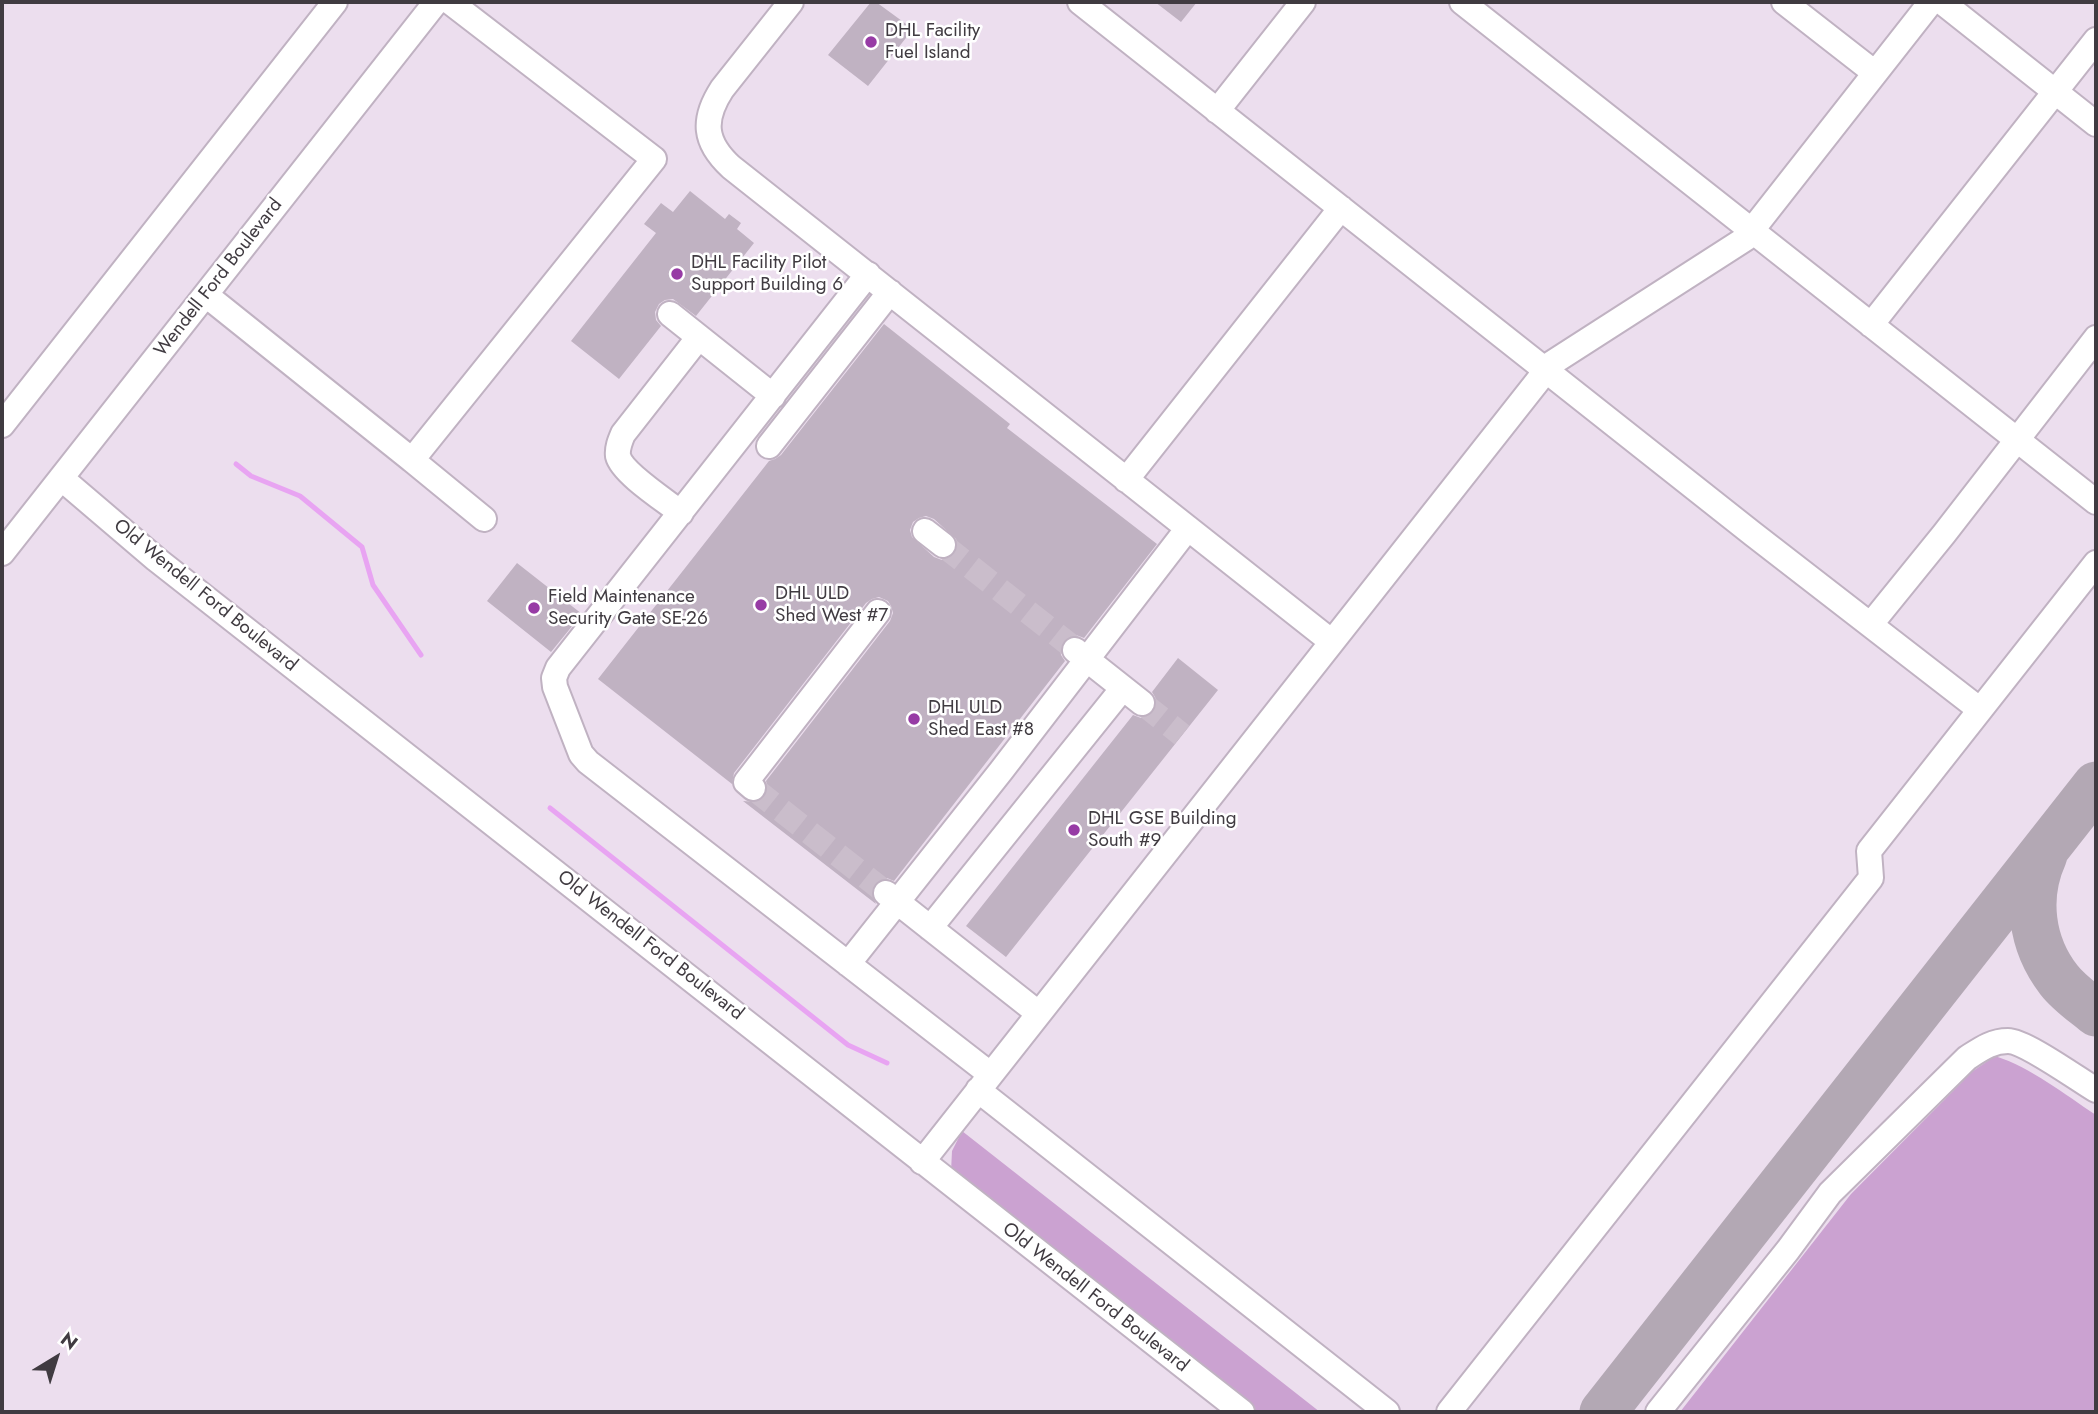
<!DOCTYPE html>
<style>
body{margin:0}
#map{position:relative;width:2098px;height:1414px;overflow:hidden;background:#ecdeee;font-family:Jost,sans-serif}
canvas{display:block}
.frame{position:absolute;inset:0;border:4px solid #403b41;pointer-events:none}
.north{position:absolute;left:21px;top:1323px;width:70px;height:70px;-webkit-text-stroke:5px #fff;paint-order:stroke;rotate:38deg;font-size:19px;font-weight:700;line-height:28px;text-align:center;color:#403b41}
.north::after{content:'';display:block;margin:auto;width:24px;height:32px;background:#403b41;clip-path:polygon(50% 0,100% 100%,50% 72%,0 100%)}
</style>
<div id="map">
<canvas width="2098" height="1414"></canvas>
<div class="frame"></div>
<div class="north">N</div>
</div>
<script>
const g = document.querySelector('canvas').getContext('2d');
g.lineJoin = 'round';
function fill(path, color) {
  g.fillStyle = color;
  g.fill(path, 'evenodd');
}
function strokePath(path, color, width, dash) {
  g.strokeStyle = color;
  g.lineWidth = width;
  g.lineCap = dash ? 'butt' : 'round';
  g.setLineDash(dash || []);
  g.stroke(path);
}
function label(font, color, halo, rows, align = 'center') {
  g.font = font + ' Jost,sans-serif';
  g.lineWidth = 5;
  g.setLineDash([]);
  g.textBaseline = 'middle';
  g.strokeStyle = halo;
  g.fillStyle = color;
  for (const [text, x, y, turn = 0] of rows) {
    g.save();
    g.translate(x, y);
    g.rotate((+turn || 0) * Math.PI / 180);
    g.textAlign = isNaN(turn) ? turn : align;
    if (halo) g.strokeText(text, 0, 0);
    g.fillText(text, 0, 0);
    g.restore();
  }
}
const green = new Path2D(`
 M1995,1056C2032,1068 2064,1094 2096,1115V1412H1680L1851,1194L1973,1071Z
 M962,1131L1320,1412H1253L951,1172L952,1151Z`);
const stream = new Path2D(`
 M236,464L251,476L300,496L362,547L373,585L421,655
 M550,808L848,1045L887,1063`);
const taxiway = new Path2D(`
 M2044,855C2025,897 2031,944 2059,980C2069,993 2084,1003 2096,1013
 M1603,1412L2096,785`);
const building = new Path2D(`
 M871,2H876L913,29L868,86L828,55Z
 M1155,2H1197L1181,22Z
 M690,191L725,219L729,214L741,223L737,229L754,243L696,316L673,299L665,300L659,304L655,312L656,320L661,326L619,379L571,341L656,233L644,224L661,203L673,212Z
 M884,324L1010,424L1007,428L1157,544L1084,638L1076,635L1070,636L1063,641L1060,647L1061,655L1065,661L894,881L887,878L881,879L874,884L871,892L876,904L743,801L757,802L765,797L768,790L766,781L890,621L893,613L891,606L888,601L879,597L872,599L866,603L734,773L732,784L598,679L769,461L775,459L781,455ZM926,516L934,519L956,539L958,548L954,555L949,558L942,560L934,557L912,537L910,530L913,522L919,518Z
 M517,563L582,614L551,652L487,601Z
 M1178,658L1218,690L1006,957L966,926L1133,715L1141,718L1147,717L1153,713L1157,704L1155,697L1152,692Z`);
const minorTunnel = new Path2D(`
 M943,545L1075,649
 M1142,703L1182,735
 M753,788L885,892`);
const minor = new Path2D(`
 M791,2L722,89C702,120 704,142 731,167L1332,642
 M1080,2L1753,534L1979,709
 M1462,2L2096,502
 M1784,2L1875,73
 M1942,2L2096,124
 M1217,111L1303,2
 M868,274L558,668L554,678L555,687L581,754L588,762L990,1074
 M206,295L412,460L654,159L450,2
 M670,314L773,396
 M1871,325L2096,40
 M2,425L335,2
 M769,446L890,292
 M412,460L484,519
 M61,478L156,559L1242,1412
 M1126,480L1341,208
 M681,513C666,501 622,473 618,456C617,448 620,441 623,434L699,337
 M925,531L943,545
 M2,553L436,2
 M1871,624L1944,534L2096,338
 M1075,650L1142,703
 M753,788L746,782L878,612
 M886,893L1038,1013
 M930,928L1123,688
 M848,964L1001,771L1188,528
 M978,1090L1387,1412
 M922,1162L1552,363L1745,239L1931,2
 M1449,1412L1871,878L1869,851L2096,563
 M1658,1412L1788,1250L1830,1193L1967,1058C1981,1049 1992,1041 2008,1041C2025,1041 2079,1080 2096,1090`);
const markers = [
 [871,42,7,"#973ba5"],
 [677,274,7,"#973ba5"],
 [761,605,7,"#973ba5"],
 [534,608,7,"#973ba5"],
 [914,719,7,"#973ba5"],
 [1074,830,7,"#973ba5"]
];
const poiNames = [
 ["DHL Facility",885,31],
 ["Fuel Island",885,53],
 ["DHL Facility Pilot",691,263],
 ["Support Building 6",691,285],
 ["DHL ULD",775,594],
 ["Shed West #7",775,616],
 ["Field Maintenance",548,597],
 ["Security Gate SE-26",548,619],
 ["DHL ULD",928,708],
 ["Shed East #8",928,730],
 ["DHL GSE Building",1088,819],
 ["South #9",1088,841]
];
const streetNames = [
 ["Wendell Ford Boulevard",219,278,-52],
 ["Old Wendell Ford Boulevard",205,596,39],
 ["Old Wendell Ford Boulevard",650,946,38],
 ["Old Wendell Ford Boulevard",1095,1298,38]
];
fill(green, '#cba2d1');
strokePath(stream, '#e8a4f2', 5);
strokePath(taxiway, '#b3a8b4', 47);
fill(building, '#c0b2c2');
strokePath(minorTunnel, '#cabdcb', 24, [24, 12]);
strokePath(minor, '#c0b2c2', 28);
strokePath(minor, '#fff', 24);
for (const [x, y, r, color] of markers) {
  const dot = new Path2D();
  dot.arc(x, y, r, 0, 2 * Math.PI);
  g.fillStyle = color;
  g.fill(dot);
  strokePath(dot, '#fff', 2.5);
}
label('19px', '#403b41', '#fff', poiNames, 'left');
label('19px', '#403b41', '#fff', streetNames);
</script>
